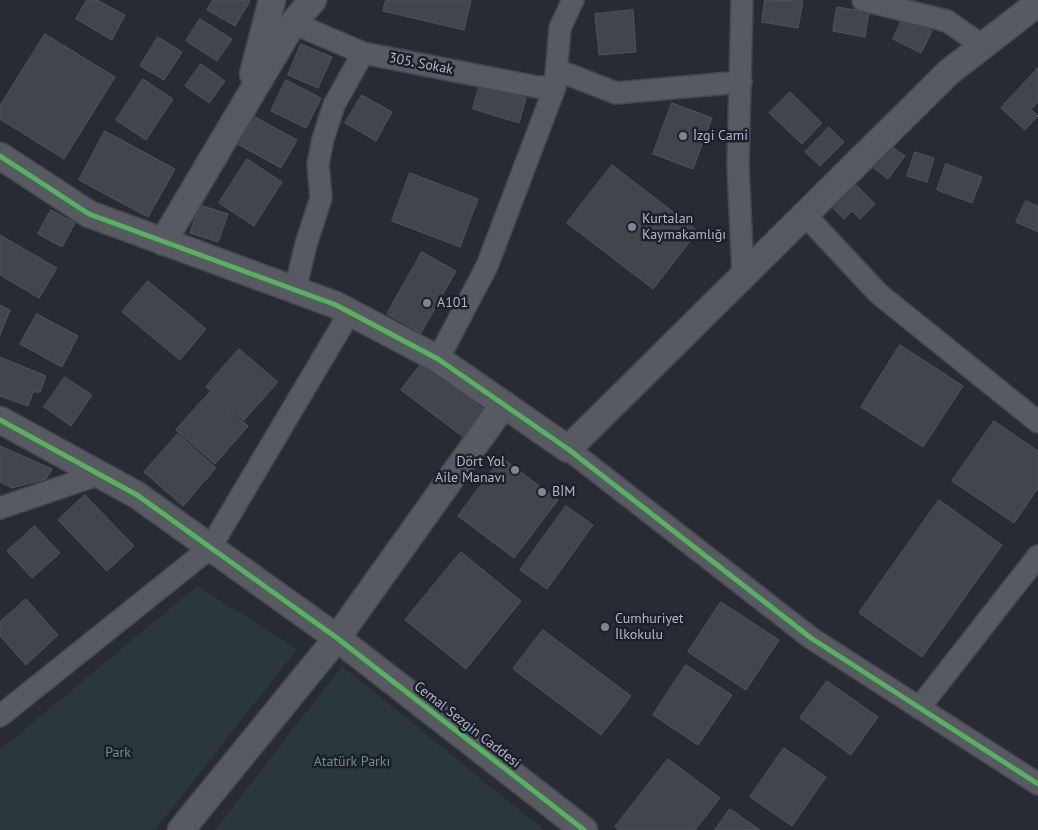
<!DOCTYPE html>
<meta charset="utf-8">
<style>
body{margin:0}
canvas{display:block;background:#282b33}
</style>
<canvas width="1038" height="830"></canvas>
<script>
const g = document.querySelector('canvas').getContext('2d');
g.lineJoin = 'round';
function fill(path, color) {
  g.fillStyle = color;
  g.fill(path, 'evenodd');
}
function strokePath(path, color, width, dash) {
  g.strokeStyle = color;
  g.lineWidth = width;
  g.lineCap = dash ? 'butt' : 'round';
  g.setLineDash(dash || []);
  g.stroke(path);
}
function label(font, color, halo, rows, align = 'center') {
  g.font = font + ' "PT Sans",sans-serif';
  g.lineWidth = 5;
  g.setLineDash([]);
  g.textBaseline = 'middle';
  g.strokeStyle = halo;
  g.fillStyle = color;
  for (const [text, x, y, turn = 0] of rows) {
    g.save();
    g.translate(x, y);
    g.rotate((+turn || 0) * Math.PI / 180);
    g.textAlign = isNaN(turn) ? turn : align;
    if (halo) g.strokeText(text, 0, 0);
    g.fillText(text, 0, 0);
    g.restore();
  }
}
const green = new Path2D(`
 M197,586L297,649L155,830H0V750Z
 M342,666L544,830H215Z`);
const building = new Path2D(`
 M87,0H97L125,15L112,40L76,19Z
 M213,0H249L250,1L235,26L207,10Z
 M386,0H471L464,30L383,11Z
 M765,0L803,1L798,28L762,22Z
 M837,7L869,12L865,37L833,31Z
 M633,10L636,52L599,55L595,14Z
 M903,17L932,31L921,53L893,39Z
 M200,19L232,39L217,61L186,41Z
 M45,34L115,77L64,159L0,119V106Z
 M158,37L182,52L164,80L140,66Z
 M301,44L332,57L318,88L288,75Z
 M201,64L225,81L209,103L185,86Z
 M1038,68V102L1031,109L1038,116L1025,130L1001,108Z
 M143,79L173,99L146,140L116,120Z
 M286,80L321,98L306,128L271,111Z
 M480,84L526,98L519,123L473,109Z
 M790,92L822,123L802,144L769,113Z
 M362,95L392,112L376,141L345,123Z
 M672,103L712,118L693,169L653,154Z
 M248,113L297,140L281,168L232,141Z
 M829,127L844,142L820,166L805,152Z
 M105,131L175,169L148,217L79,180Z
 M888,144L905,156L888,179L871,166Z
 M915,152L934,158L927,182L907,176Z
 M247,159L282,182L254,226L219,203Z
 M946,164L982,177L972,203L937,190Z
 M612,165L698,231L653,289L567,223Z
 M410,173L478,199L460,247L392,221Z
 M853,182L875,204L860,219L852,211L844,219L830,205Z
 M1026,201L1038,206V232L1016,222Z
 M200,205L228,214L218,242L190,233Z
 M51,210L75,223L62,247L38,234Z
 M0,235L57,268L39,298L0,275Z
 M422,252L456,271L421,333L387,314Z
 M148,281L206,329L180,360L122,312Z
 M0,305L10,310L0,335Z
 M37,314L78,336L62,367L20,344Z
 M900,345L963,386L923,447L861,407Z
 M239,349L278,382L244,420L206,387Z
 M0,357L46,376L40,392H33L28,406L0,396Z
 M422,363L487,412L466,439L401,390Z
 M65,377L92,395L71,426L44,407Z
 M210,392L248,426L215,464L176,430Z
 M994,421L1038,451V488L1014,523L952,481Z
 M178,434L216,468L183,506L144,472Z
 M0,446L52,469L46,479L12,488L0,482Z
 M502,458L558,500L514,558L458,516Z
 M85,495L134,546L107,571L58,520Z
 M939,500L1002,545L922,657L859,613Z
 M566,506L593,525L547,589L520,570Z
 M35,526L60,553L32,578L7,551Z
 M461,552L521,601L466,669L405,620Z
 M26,599L58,635L26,665L0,636V622Z
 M721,602L779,640L746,690L688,652Z
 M543,630L631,696L601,735L513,669Z
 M686,665L732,695L698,745L653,715Z
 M827,681L878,717L851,755L800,718Z
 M784,748L826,777L792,826L750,797Z
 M668,759L720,798L695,830H619L615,827Z
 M730,809L760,830H715Z`);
const minor = new Path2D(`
 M742,0L738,165L743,275
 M863,0L947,21L983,46
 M293,23L363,53L537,87H555
 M557,70L616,93L741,82
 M805,215L879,294L1038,422
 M295,290L306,244L321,198L318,164L323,139L334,105L363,53
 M438,359L487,266L555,87L560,28L573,0
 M568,449L811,638L1038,784
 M0,508L100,474
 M919,708L1038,556
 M0,716L210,548L350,312`);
const tertiary = new Path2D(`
 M253,74L272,0
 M0,156L89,214L336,305L438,359L568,449L949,72L1038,3
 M163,242L293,23L313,0
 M0,420L137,495L337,638L584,830
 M181,830L337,638L504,404`);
const cycleway = new Path2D(`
 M0,156L89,214L336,305L438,359L568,449L811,638L1038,784
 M0,420L137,495L337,638L584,830`);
const markers = [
 [683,136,5,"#828591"],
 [632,227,5,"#828591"],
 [427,303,5,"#828591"],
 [515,470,5,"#828591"],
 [542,492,5,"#828591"],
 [605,627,5,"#828591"]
];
const streetNames = [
 ["305. Sokak",421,64,11],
 ["Cemal Sezgin Caddesi",467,725,38]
];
const poiNames = [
 ["İzgi Cami",693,136],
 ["Kurtalan",642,219],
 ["Kaymakamlığı",642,235],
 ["A101",437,303],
 ["Dört Yol",505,462,"right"],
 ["Aile Manavı",505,478,"right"],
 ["BİM",552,492],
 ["Cumhuriyet",615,619],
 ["İlkokulu",615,635]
];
const parkNames = [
 ["Park",118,753],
 ["Atatürk Parkı",352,762]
];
fill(green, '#2a373b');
fill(building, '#43454c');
strokePath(building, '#4f535b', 1);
strokePath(minor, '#44464c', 24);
strokePath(tertiary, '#44464c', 29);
strokePath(minor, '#575a61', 21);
strokePath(tertiary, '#575a61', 26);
strokePath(cycleway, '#56b35d', 5);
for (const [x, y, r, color] of markers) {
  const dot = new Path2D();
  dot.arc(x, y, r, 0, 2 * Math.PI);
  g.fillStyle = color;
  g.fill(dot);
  strokePath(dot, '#1c202c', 2);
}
label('14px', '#b2b6c3', '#1c202c', streetNames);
label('14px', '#b2b6c3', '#1c202c', poiNames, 'left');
label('14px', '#6c917b', '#1c202c', parkNames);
</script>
